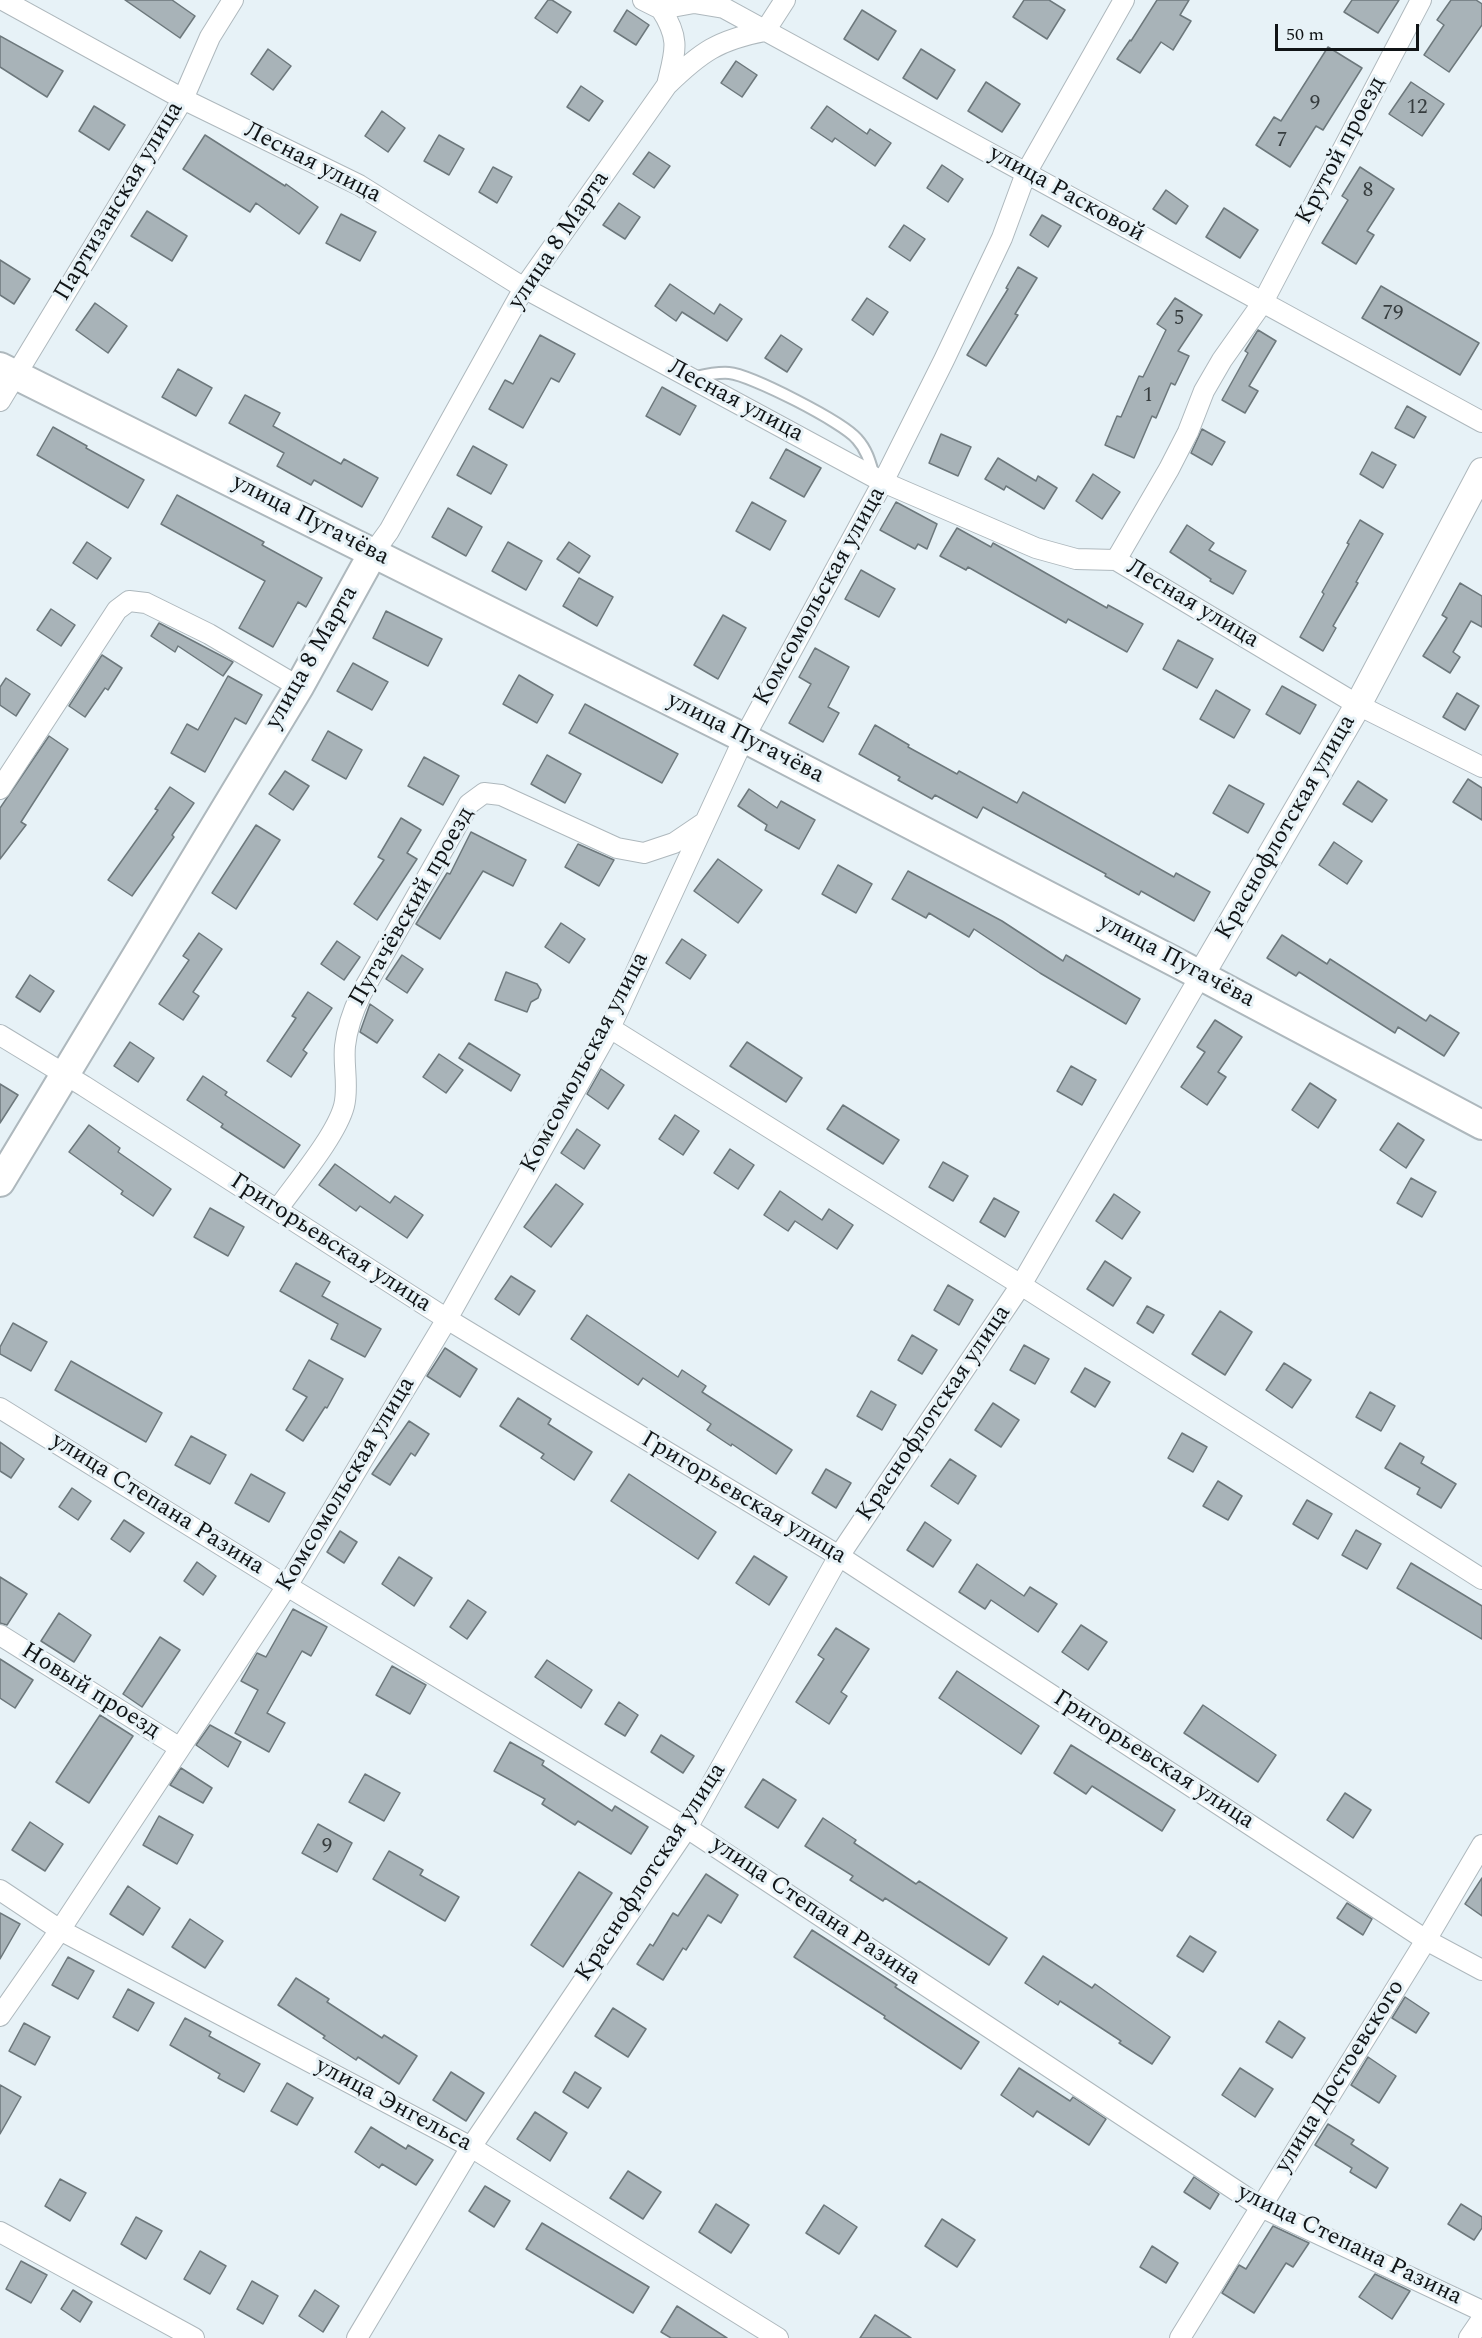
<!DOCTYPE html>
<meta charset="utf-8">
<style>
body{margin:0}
#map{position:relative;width:1482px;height:2338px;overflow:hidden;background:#e7f2f7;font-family:Spectral,serif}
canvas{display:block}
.scale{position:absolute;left:1275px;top:24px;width:144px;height:27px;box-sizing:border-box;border:3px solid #101416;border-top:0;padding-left:8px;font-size:18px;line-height:21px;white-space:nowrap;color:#101416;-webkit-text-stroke:4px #e7f2f7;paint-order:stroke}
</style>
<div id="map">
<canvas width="1482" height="2338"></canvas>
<div class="scale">50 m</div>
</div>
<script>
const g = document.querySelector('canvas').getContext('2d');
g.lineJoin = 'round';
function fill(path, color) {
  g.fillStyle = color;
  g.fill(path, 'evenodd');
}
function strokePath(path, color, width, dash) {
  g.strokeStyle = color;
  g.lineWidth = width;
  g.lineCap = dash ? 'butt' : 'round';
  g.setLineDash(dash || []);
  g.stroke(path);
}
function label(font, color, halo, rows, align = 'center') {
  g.font = font + ' Spectral,serif';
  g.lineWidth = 6;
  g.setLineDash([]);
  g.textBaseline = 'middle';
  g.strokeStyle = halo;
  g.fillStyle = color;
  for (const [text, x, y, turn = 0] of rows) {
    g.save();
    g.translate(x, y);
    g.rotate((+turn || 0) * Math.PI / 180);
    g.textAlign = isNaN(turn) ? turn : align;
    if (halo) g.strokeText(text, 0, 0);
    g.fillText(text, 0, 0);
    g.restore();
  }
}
const building = new Path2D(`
 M125,0H172L195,16L180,38Z
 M548,0H552L571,12L557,33L535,18Z
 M1024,0H1049L1065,10L1047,39L1013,17Z
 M1157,0H1189L1180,15L1191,21L1173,50L1161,42L1140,73L1117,59L1130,40L1131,41Z
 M1352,0H1399L1378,33L1344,12Z
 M1451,0H1476L1482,4V25L1449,72L1424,55L1444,25L1437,20Z
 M627,10L649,25L636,45L614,31Z
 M862,10L896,31L878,60L844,39Z
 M0,36L63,71L47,97L0,67Z
 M1328,47L1362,68L1323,130L1316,126L1290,167L1256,145L1274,117L1281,121Z
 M268,49L291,66L273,90L251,74Z
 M921,49L955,70L937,99L903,78Z
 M736,61L757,75L742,97L721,83Z
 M986,82L1020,104L1002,132L968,111Z
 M1411,82L1444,104L1422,136L1389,114Z
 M581,86L603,101L589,121L567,107Z
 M94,106L125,125L109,150L79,131Z
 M827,106L867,134L870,129L891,143L875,166L835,138L832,142L811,128Z
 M382,111L405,128L388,152L365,136Z
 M205,135L285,186L286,184L318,207L299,234L256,203L250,212L183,169Z
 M439,135L464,149L449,175L424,161Z
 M649,152L670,166L654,188L633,174Z
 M942,165L963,179L948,202L927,188Z
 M493,167L512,177L497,203L479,192Z
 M1360,167L1394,189L1367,231L1374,235L1356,264L1322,243L1348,200L1342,196Z
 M1166,190L1188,206L1176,224L1153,209Z
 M619,203L640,217L625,239L603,225Z
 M1224,208L1258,230L1240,258L1206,237Z
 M147,211L187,236L172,261L131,236Z
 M341,214L376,232L360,261L326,243Z
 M1042,215L1061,226L1048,247L1030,235Z
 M904,225L925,239L910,261L889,247Z
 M0,260L30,279L14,304L0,295Z
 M1018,267L1037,278L1015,314L1018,315L986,366L967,355L1008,289L1006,288Z
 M670,284L714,314L720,304L742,319L727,341L682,312L676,321L655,306Z
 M1381,286L1479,343L1460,375L1362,318Z
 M867,298L888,312L873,335L852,320Z
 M1175,298L1202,315L1178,351L1189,356L1175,385L1171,383L1156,418L1152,416L1134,458L1105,445L1117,416L1121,417L1139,376L1143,377L1166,330L1157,324Z
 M95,303L127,326L108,353L76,330Z
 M1258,330L1276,341L1249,386L1258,391L1245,413L1222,400L1248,353L1245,351Z
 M540,335L575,354L559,382L551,378L523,428L489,409L505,380L513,384Z
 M781,335L802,349L787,372L765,358Z
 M178,369L212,388L196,416L162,397Z
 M662,387L696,406L680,435L646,416Z
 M245,395L280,413L273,426L341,464L344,459L378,478L362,507L314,480L311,485L277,466L284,453L229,423Z
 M1407,406L1426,417L1414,438L1395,428Z
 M53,427L87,446L86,448L144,480L128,508L37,455Z
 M1202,429L1225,442L1212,465L1191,453Z
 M941,434L971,447L958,476L929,463Z
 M473,446L507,465L491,494L457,475Z
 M786,449L821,468L804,497L770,478Z
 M1372,452L1396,465L1383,488L1360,474Z
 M998,458L1036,481L1038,476L1057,488L1044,509L1006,486L1004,490L985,479Z
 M1093,474L1120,492L1102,519L1076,501Z
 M177,495L264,542L262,545L322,578L306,607L298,602L273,647L239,628L265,581L161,524Z
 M752,502L786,521L770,550L736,531Z
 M896,502L937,524L927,549L918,544L915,549L880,530Z
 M448,508L482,527L466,556L432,537Z
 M1360,520L1383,534L1356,582L1358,583L1333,626L1336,628L1323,651L1300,637L1324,594L1322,592L1349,544L1347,543Z
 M1187,525L1214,543L1209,550L1246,571L1233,594L1210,581L1211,579L1170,552Z
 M957,528L991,547L993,543L1107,608L1108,605L1143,624L1127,652L1068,619L1066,623L968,567L966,570L940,556Z
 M87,542L111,558L97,579L73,563Z
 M508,542L542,561L526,590L492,571Z
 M569,542L590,556L579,573L557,559Z
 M861,570L895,589L879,617L845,599Z
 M579,578L613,597L597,626L563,606Z
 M1460,583L1482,596V627L1471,621L1453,652L1460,657L1450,673L1423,656L1447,618L1442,615Z
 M51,609L75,625L61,646L37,630Z
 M386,611L442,639L428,666L373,638Z
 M723,615L746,628L718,679L694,665Z
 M159,623L233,662L223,676L178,646L175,652L151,636Z
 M1178,640L1213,659L1197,688L1163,669Z
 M815,648L849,667L828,707L839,713L823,742L789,723L811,684L799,677Z
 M102,655L122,668L108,690L105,688L85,717L69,706Z
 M353,663L388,682L372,710L337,691Z
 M519,675L553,695L537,723L503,704Z
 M228,676L262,695L246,724L235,718L205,772L171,753L187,724L198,730Z
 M6,678L30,694L16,716L0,705V687Z
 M1282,686L1316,705L1300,734L1266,714Z
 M1216,690L1250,710L1234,738L1200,719Z
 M1457,693L1479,706L1465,730L1443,717Z
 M585,704L678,754L662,783L569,733Z
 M875,725L909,745L908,747L957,774L959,771L1017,803L1023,792L1174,877L1176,873L1210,892L1194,921L1141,891L1139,895L1105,876L1106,874L983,807L977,818L935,795L932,799L898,780L900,777L859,754Z
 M328,731L362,750L346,779L312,760Z
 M49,736L68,749L21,822L26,825L0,859V808Z
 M547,755L581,774L565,803L531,784Z
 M424,757L459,776L443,805L408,786Z
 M285,771L309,786L293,810L269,794Z
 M1468,779L1482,788V820L1453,802Z
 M1358,781L1387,800L1372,822L1343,804Z
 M1229,785L1264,804L1248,833L1213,813Z
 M170,787L194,803L172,835L174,837L132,896L108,880L158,810L155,809Z
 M749,789L777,808L781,801L815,820L799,849L765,830L767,825L738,806Z
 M401,818L421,830L407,853L417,859L377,920L354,904L384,860L378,857Z
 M256,825L280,840L236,909L212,893Z
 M471,832L526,860L513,886L483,871L440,939L416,924L447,873L450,874Z
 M1334,842L1362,861L1347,884L1319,865Z
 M578,844L614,860L599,886L565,867Z
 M718,859L762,890L738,923L694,891Z
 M838,865L872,884L856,913L822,894Z
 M908,871L1002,921L1063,961L1066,955L1140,999L1126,1024L1040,973L974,929L969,937L929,913L926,918L892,899Z
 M561,923L585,939L569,963L545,947Z
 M199,933L222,949L193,992L199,996L183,1020L159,1004L189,960L183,956Z
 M1282,935L1327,964L1330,959L1426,1021L1430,1015L1459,1033L1444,1056L1398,1027L1395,1033L1299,972L1296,976L1267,958Z
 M682,939L706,955L690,979L666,963Z
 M337,941L360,957L344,980L321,964Z
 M402,955L423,969L407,993L386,979Z
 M506,972L537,984L541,990L538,998L531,1002L527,1012L495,1000Z
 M30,975L54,991L40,1012L16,997Z
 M308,992L332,1008L303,1050L307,1053L291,1077L267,1061L296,1018L292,1016Z
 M370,1004L393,1020L377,1043L360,1032Z
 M1215,1020L1242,1037L1218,1072L1226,1077L1207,1105L1181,1087L1205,1052L1197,1047Z
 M130,1042L154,1058L138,1082L114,1066Z
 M747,1042L802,1078L786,1102L730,1066Z
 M469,1043L520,1075L511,1091L459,1058Z
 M439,1054L463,1070L446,1093L423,1077Z
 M1071,1066L1096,1080L1082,1105L1057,1091Z
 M601,1069L624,1085L608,1109L587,1094Z
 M203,1076L227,1092L225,1095L300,1145L284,1168L221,1127L223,1124L187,1100Z
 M1310,1083L1336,1100L1318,1128L1292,1110Z
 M0,1084L18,1095L0,1123Z
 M843,1105L899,1140L883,1164L827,1129Z
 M675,1115L699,1131L683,1155L659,1139Z
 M1398,1123L1424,1140L1406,1168L1380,1150Z
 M89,1125L120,1148L118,1152L171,1189L153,1216L121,1194L123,1191L69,1152Z
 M577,1129L600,1145L584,1169L561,1153Z
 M730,1149L754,1165L738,1189L714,1173Z
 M943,1162L968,1176L953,1201L929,1187Z
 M335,1164L390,1203L395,1196L423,1215L407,1238L360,1206L356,1211L319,1185Z
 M1411,1178L1436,1192L1422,1217L1397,1203Z
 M556,1184L583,1204L551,1247L524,1227Z
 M780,1191L822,1220L829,1209L853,1225L837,1249L795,1221L788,1231L764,1215Z
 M1114,1194L1140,1212L1122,1239L1096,1221Z
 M994,1198L1019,1212L1005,1237L980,1222Z
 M210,1208L244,1227L228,1256L194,1237Z
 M1105,1261L1131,1278L1113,1306L1087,1289Z
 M296,1263L330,1282L322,1296L381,1329L365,1357L331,1339L338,1324L280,1291Z
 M511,1276L535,1291L519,1315L495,1299Z
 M948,1285L973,1300L959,1325L934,1310Z
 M1147,1306L1164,1315L1153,1333L1137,1323Z
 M1220,1311L1252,1332L1225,1375L1192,1354Z
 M587,1315L678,1377L682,1370L706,1386L702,1392L792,1450L776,1474L732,1444L731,1446L707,1430L711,1424L643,1378L638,1385L571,1339Z
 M13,1323L47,1342L31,1371L0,1354V1347Z
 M912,1335L937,1350L922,1374L898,1360Z
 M1024,1345L1049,1359L1035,1384L1010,1370Z
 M445,1348L477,1369L460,1397L427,1376Z
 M309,1360L343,1379L327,1408L325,1407L303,1441L286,1430L307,1397L293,1389Z
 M71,1361L162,1413L146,1442L55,1390Z
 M1284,1363L1311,1380L1292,1408L1266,1390Z
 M1085,1368L1110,1382L1095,1407L1071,1392Z
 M871,1391L896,1405L882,1430L857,1416Z
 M1370,1392L1395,1406L1381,1431L1356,1417Z
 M518,1398L551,1419L548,1424L592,1452L574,1480L541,1458L544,1454L500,1426Z
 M993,1403L1019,1420L1001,1447L975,1430Z
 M409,1421L429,1434L415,1456L411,1453L390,1485L372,1474Z
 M1182,1433L1207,1447L1193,1472L1168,1458Z
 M191,1436L226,1455L210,1484L175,1465Z
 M0,1442L24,1459L11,1478L0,1471Z
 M1400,1443L1424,1457L1421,1463L1456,1484L1441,1508L1417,1494L1420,1488L1385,1468Z
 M950,1459L976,1476L958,1504L931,1486Z
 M826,1469L851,1483L836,1508L812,1493Z
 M251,1474L285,1493L269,1522L235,1503Z
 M629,1474L716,1532L698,1559L611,1501Z
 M1218,1481L1242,1496L1228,1520L1203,1506Z
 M72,1488L91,1501L78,1520L59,1507Z
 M1307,1500L1332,1514L1318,1539L1293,1524Z
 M124,1520L144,1533L130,1552L111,1539Z
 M925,1522L951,1540L933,1567L907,1550Z
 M1356,1530L1381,1544L1367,1569L1342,1555Z
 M340,1531L357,1542L344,1563L327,1552Z
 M754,1556L787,1577L769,1605L736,1583Z
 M399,1557L432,1578L414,1606L382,1584Z
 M197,1562L216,1576L203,1595L184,1581Z
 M1411,1563L1482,1606V1639L1397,1588Z
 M977,1564L1024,1596L1030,1587L1057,1604L1038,1632L991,1600L985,1609L959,1592Z
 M0,1577L27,1594L7,1625L0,1623Z
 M468,1600L486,1612L467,1639L450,1627Z
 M293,1609L327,1627L311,1656L302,1651L267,1713L285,1723L269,1752L235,1733L258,1690L241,1681L257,1653L266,1657Z
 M59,1613L91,1635L74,1662L41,1641Z
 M1081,1625L1107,1642L1088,1670L1062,1652Z
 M836,1628L869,1649L841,1692L847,1696L829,1724L796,1702L824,1659L818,1655Z
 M160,1637L180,1650L142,1707L123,1694Z
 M0,1659L33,1680L15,1708L0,1698Z
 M547,1660L592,1690L581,1708L535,1677Z
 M392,1666L426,1685L410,1714L376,1695Z
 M957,1671L1039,1726L1021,1754L939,1698Z
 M619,1702L638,1715L625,1736L605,1724Z
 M1203,1705L1276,1755L1258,1782L1184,1733Z
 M100,1715L133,1736L89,1803L56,1782Z
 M210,1725L241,1742L228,1767L196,1745Z
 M661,1735L694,1756L683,1773L651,1752Z
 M510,1742L544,1761L542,1765L612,1811L615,1806L648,1827L631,1854L578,1821L575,1825L542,1804L545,1799L494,1771Z
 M1071,1745L1175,1810L1162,1831L1092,1786L1086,1794L1054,1773Z
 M181,1768L212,1788L203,1803L170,1785Z
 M365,1774L400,1793L384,1821L349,1802Z
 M763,1779L796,1800L778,1828L745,1807Z
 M1345,1793L1371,1810L1353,1838L1327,1820Z
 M159,1816L193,1835L177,1864L143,1845Z
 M823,1818L856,1840L854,1843L916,1884L919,1881L1007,1938L989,1965L885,1898L883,1901L850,1880L853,1876L805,1846Z
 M30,1822L63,1844L45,1871L12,1850Z
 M318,1824L352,1843L337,1872L302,1853Z
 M389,1851L423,1870L420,1875L459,1897L445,1921L373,1879Z
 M579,1872L612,1893L563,1967L531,1945Z
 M706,1874L738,1895L721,1923L708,1915L686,1950L683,1948L663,1980L637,1964L650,1944L653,1946L673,1913L678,1916Z
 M1482,1878V1916L1465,1904Z
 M128,1886L160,1908L143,1935L110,1914Z
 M1347,1903L1372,1919L1363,1935L1337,1918Z
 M0,1913L20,1924L0,1959Z
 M190,1919L223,1941L205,1968L172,1947Z
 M812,1930L897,1985L895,1987L979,2042L961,2069L884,2018L885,2016L794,1957Z
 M1190,1936L1216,1952L1203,1972L1177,1956Z
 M1043,1956L1092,1988L1095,1984L1170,2037L1152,2064L1119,2043L1121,2041L1060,2001L1058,2005L1025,1983Z
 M68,1957L94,1971L78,1999L52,1985Z
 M296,1978L329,1999L327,2002L382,2038L384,2035L417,2056L399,2084L358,2057L356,2060L323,2038L325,2036L278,2005Z
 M128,1989L154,2003L138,2031L113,2017Z
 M1405,1997L1429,2013L1416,2033L1392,2018Z
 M613,2008L646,2029L628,2057L595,2036Z
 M185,2018L211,2032L209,2036L260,2064L244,2092L218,2078L220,2074L170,2045Z
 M1279,2021L1305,2038L1292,2058L1266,2042Z
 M24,2023L50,2037L35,2065L9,2051Z
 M1368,2057L1396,2076L1379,2103L1351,2085Z
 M1019,2068L1070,2101L1073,2097L1106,2119L1089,2145L1037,2111L1033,2117L1001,2095Z
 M1240,2068L1273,2089L1255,2117L1222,2095Z
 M451,2072L484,2093L466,2121L433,2100Z
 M575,2072L601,2088L588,2108L563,2092Z
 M287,2083L313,2098L297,2125L271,2111Z
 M0,2085L21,2097L0,2134Z
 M535,2112L567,2133L550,2161L517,2139Z
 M1328,2124L1354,2140L1351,2144L1388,2168L1376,2188L1350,2172L1352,2168L1315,2145Z
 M371,2127L406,2149L408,2145L433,2160L416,2185L382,2164L379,2168L355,2152Z
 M628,2171L661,2192L643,2219L610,2198Z
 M1194,2177L1219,2194L1210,2209L1184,2192Z
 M60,2179L86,2193L70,2221L45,2206Z
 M485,2186L510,2201L494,2227L469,2211Z
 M716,2204L749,2225L731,2253L699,2232Z
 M1461,2204L1482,2217V2228L1474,2240L1448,2224Z
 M824,2205L857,2227L839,2254L806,2233Z
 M136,2217L162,2231L146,2259L121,2244Z
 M942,2219L975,2240L957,2267L925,2246Z
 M542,2223L649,2287L633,2313L526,2249Z
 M1273,2226L1309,2243L1293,2267L1286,2263L1254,2313L1222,2293L1239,2265L1246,2269Z
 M1152,2246L1178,2263L1166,2283L1140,2267Z
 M200,2251L226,2266L210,2294L184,2279Z
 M21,2261L47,2275L31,2303L6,2289Z
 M1375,2274L1410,2291L1392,2319L1359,2297Z
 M252,2281L278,2296L263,2324L237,2309Z
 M73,2290L92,2302L80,2322L61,2309Z
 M315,2290L339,2306L323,2332L299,2316Z
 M677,2306L727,2338H671L661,2332Z
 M875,2315L911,2338H860Z`);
const service = new Path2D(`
 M692,378C705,375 716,372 729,373C751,375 843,422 857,439C867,450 870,462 874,476`);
const minor = new Path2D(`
 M3,0L183,99L359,185L524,288L883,482L1036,548L1076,559L1116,560L1358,705L1482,767
 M643,0L661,9L694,3L724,8L1482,422
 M661,9C681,40 675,51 667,85
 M0,401L183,99L210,37L233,0
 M373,553L389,531L524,288L667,85C701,52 718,40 765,31L785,0
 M1116,560L1169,469L1188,432L1204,391L1222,360L1263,302L1421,0
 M0,789L117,610L129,601L146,603L209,634L299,687
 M610,1028L1021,1285L1482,1579
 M0,1035L84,1086L447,1319L839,1556L1426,1940L1482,1970
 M277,1210C296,1183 336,1136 344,1106C349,1086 343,1066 345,1046C347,1027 353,1011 361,994L469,804L484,793L501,795L617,848L644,853L674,843L705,822
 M0,1408L287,1586L687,1828L1261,2207L1482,2311
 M0,1635L180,1748
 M0,1890L60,1930L471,2147L778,2338
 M0,2016L60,1930L287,1586L447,1319L610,1028L744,738L883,482L944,360L1002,238L1026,173L1124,0
 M0,2232L194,2338
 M357,2338L471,2147L687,1828L839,1556L1021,1285L1201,975
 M1180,2338L1426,1940L1482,1845
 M1469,2338L1482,2319`);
const tertiary = new Path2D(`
 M1201,975L1358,705L1482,471`);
const secondary = new Path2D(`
 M0,367L744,738L1181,965L1482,1125
 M0,1182L299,687L373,553`);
const numberNames = [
 ["9",1315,105],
 ["12",1417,109],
 ["7",1282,142],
 ["8",1368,192],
 ["79",1393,315],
 ["5",1179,320],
 ["1",1148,397],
 ["9",327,1848]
];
const streetNames = [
 ["Крутой проезд",1342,151,-62],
 ["Лесная улица",312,164,27],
 ["улица Расковой",1066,195,29],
 ["Партизанская улица",120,202,-59],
 ["улица 8 Марта",560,241,-56],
 ["Лесная улица",735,402,28],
 ["улица Пугачёва",310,521,27],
 ["Комсомольская улица",821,597,-61],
 ["Лесная улица",1192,605,31],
 ["улица 8 Марта",313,658,-60],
 ["улица Пугачёва",745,739,27],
 ["Краснофлотская улица",1287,828,-60],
 ["Пугачёвский проезд",413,907,-60],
 ["улица Пугачёва",1176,962,28],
 ["Комсомольская улица",586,1063,-62],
 ["Григорьевская улица",330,1244,33],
 ["Краснофлотская улица",935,1414,-56],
 ["Комсомольская улица",347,1485,-59],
 ["Григорьевская улица",743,1499,31],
 ["улица Степана Разина",157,1505,32],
 ["Новый проезд",90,1692,32],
 ["Григорьевская улица",1153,1761,33],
 ["Краснофлотская улица",652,1873,-57],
 ["улица Степана Разина",815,1912,34],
 ["улица Достоевского",1341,2077,-58],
 ["улица Энгельса",393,2106,28],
 ["улица Степана Разина",1349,2246,26]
];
fill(building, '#a8b3b8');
strokePath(building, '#6d787c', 1.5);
strokePath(service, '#aeb8bd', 14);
strokePath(minor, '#aeb8bd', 22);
strokePath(tertiary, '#aeb8bd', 28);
strokePath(secondary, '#aeb8bd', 32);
strokePath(service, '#fff', 10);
strokePath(minor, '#fff', 20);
strokePath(tertiary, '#fff', 26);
strokePath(secondary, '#fff', 28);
label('21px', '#363c3e', null, numberNames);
label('24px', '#101416', '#e7f2f7', streetNames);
</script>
